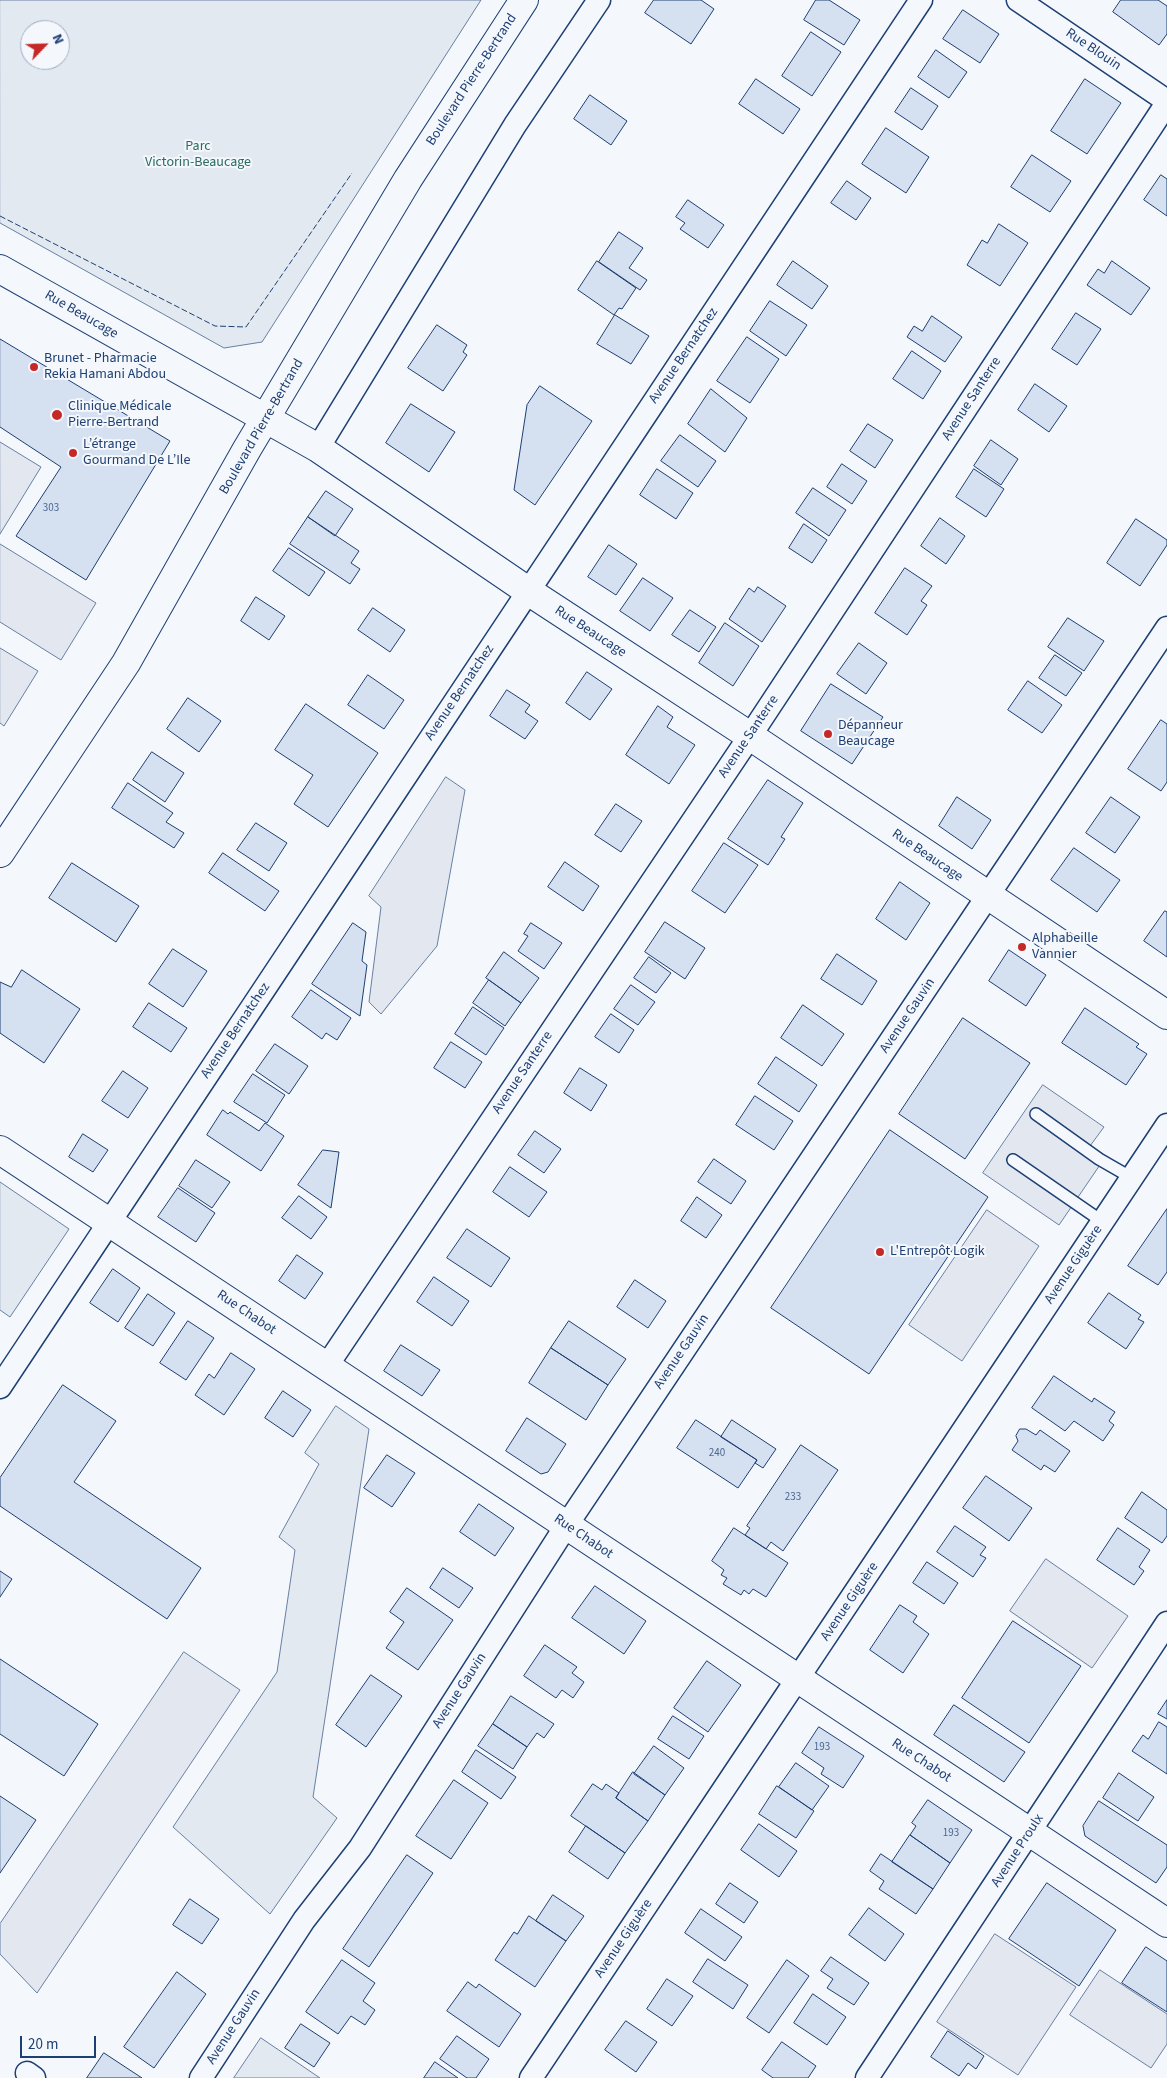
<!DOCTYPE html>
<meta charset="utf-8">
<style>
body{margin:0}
#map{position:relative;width:1167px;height:2078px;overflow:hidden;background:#f4f7fb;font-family:"Source Sans 3",sans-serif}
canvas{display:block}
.north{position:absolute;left:20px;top:20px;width:50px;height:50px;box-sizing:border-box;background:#f4f7fb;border:1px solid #9eadc5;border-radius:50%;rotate:66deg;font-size:14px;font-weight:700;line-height:20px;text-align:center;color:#1d3f73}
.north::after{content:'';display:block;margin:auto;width:18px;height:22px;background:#c62828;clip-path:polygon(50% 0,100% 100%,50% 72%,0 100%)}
.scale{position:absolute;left:20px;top:2036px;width:76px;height:22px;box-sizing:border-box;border:2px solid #1d3f73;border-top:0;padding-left:6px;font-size:15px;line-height:18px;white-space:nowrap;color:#1d3f73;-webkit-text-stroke:4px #f4f7fb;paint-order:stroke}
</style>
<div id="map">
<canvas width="1167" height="2078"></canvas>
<div class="north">N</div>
<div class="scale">20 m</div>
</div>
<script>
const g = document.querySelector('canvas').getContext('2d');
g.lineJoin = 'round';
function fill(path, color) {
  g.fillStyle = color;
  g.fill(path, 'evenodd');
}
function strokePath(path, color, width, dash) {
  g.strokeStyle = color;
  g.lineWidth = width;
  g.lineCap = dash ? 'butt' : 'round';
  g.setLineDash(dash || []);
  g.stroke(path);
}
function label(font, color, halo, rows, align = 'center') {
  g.font = font + ' "Source Sans 3",sans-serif';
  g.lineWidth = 4;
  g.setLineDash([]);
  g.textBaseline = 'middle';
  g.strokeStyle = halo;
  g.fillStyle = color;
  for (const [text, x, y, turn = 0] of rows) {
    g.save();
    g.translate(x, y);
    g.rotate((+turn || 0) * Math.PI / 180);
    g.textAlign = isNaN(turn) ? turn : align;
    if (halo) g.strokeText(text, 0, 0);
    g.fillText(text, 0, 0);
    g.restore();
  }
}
const green = new Path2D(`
 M0,0H481L262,342L224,348L0,223ZM30,30H60V60H30Z
 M0,1182L69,1229L10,1317L0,1310Z
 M336,1406L369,1429L313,1797L337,1818L270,1914L173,1827L277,1672L295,1550L279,1537L319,1464L305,1453Z
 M261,2038L320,2078H234Z`);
const parking = new Path2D(`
 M0,442L41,467L0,534Z
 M0,544L96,603L61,660L0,622Z
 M0,648L38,671L4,726L0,723Z
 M446,777L465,790L437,946L381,1014L369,1002L381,907L369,896Z
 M1043,1085L1104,1127L1090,1146L1106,1156L1059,1225L983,1173Z
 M987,1210L1039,1246L962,1361L909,1325Z
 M1046,1559L1128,1616L1092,1668L1010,1611Z
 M184,1652L240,1690L37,1993L0,1954V1924Z
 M995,1934L1076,1987L1018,2075L937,2022Z
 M1100,1970L1167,2014V2044L1151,2068L1070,2015Z`);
const building = new Path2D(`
 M654,0H701L714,9L691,44L645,13Z
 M816,0H829L860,20L844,45L804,20Z
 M1121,0H1158L1167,6V34L1159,45L1113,12Z
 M963,10L999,34L980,63L943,39Z
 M811,32L841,52L812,96L782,76Z
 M936,50L967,72L949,98L918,77Z
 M756,79L800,109L783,134L739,104Z
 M1085,79L1121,103L1087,154L1051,131Z
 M911,88L938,106L922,130L895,112Z
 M590,95L627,121L611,145L574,119Z
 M886,128L929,157L906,193L862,164Z
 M1032,155L1071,181L1050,212L1011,187Z
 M1161,175L1167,179V216L1144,200Z
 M847,181L871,198L856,220L831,203Z
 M688,200L724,225L708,248L680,229L685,223L676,217Z
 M999,224L1028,243L1000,286L967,265L982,240L987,243Z
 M619,232L643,248L629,268L647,280L640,290L599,262Z
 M597,261L636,288L622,309L619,308L614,315L578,290Z
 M793,261L828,286L812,309L777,285Z
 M1112,261L1150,288L1131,315L1087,285L1098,269L1104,273Z
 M770,301L807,325L786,356L750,331Z
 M1076,313L1101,329L1077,365L1052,349Z
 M615,315L649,336L631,364L597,344Z
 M932,316L962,337L945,362L907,337L914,326L922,331Z
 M437,325L467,345L463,352L467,355L443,391L408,368Z
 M747,337L779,359L750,403L717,381Z
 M0,339L170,441L86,580L16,536L61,467L0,427Z
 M912,351L941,371L923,399L893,379Z
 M1035,384L1067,406L1049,432L1018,410Z
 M540,386L592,421L535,505L514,490L527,405Z
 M711,389L747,418L725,452L688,424Z
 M411,404L455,432L429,472L386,443Z
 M868,424L893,440L875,468L850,451Z
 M680,435L716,461L698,487L661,461Z
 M991,440L1018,459L1001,485L974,466Z
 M842,464L867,481L852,504L827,487Z
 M657,469L693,493L676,519L640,495Z
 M974,469L1004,489L986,517L956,497Z
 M813,488L846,510L829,536L796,513Z
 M326,491L353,509L335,536L308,517Z
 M308,517L359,551L351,563L360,569L350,584L290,544Z
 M940,518L965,536L946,564L921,546Z
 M1136,519L1167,540V545L1140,586L1107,563Z
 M804,524L827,540L812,563L789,548Z
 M609,545L637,564L616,595L588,577Z
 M289,548L325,572L309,596L273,571Z
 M905,568L932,586L921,601L927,605L907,635L875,613Z
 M643,578L673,598L650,631L620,611Z
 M758,587L786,606L762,642L729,619L749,588L754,592Z
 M256,597L285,616L269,640L241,621Z
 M373,608L405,630L390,652L358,630Z
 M690,610L716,627L699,652L672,635Z
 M1068,618L1104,641L1084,671L1048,647Z
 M725,623L759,646L733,686L699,663Z
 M859,643L887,663L866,694L837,674Z
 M1055,655L1082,673L1066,696L1039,678Z
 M587,672L612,689L590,720L566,703Z
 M368,675L404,700L384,729L348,705Z
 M1028,681L1062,705L1042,733L1008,710Z
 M831,684L883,717L852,764L801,731Z
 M507,690L530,705L525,712L538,721L525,739L490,716Z
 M188,698L221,721L199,752L167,729Z
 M306,704L378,753L328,827L294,804L313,775L275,750Z
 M658,706L673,717L667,727L695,745L669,784L626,755Z
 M1161,720L1167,724V782L1161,791L1128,769Z
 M152,752L184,773L165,802L133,780Z
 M768,780L803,803L781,837L785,839L768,865L728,839Z
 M128,783L173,813L166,822L184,833L174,848L112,808Z
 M957,797L991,820L972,849L939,826Z
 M1111,797L1140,817L1115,853L1086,833Z
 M616,804L642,821L621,852L595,835Z
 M256,823L287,843L269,871L237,850Z
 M724,843L758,865L725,913L692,891Z
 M1074,848L1120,880L1097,912L1051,880Z
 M223,853L279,891L265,911L209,873Z
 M565,862L599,886L583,911L548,887Z
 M72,863L139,906L116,942L49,898Z
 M900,882L930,903L906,940L876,919Z
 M1165,911L1167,912V957L1144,941Z
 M665,922L705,948L685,979L645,952Z
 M353,923L366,932L362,961L367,965L360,1016L312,984Z
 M531,923L562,943L544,969L518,951L528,936L524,934Z
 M173,949L207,971L183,1007L149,984Z
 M1009,950L1046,975L1026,1006L989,981Z
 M504,952L539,978L521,1003L486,978Z
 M837,954L877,981L862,1005L821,979Z
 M649,957L671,973L656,993L634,978Z
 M22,970L80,1009L44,1063L0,1033V982L11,987Z
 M489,980L521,1003L505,1026L473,1003Z
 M631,985L655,1002L638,1025L614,1009Z
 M311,990L351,1018L337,1040L326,1033L322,1039L292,1017Z
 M149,1003L187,1028L171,1052L133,1027Z
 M803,1005L844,1034L822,1066L781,1038Z
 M473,1007L504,1028L486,1055L455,1034Z
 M1085,1008L1139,1044L1136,1047L1147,1054L1126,1085L1062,1043Z
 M611,1014L634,1030L619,1053L595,1037Z
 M963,1018L1030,1063L965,1159L899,1114Z
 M451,1042L482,1062L465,1088L434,1068Z
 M275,1044L308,1066L289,1094L256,1071Z
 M776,1057L817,1085L799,1112L758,1084Z
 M580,1068L607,1085L591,1111L564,1093Z
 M123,1071L148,1088L128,1118L102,1101Z
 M253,1074L285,1095L267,1123L234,1102Z
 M755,1096L793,1121L774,1150L736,1125Z
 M223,1110L228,1114L230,1112L259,1131L265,1123L284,1136L261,1171L207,1135Z
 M890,1130L988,1197L869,1374L771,1308Z
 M535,1131L561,1149L544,1173L518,1155Z
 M83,1134L108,1150L93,1172L69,1157Z
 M323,1150L339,1152L331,1208L298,1185Z
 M714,1159L746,1181L731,1204L698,1182Z
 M196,1160L230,1182L212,1208L179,1186Z
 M510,1167L547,1192L529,1217L493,1192Z
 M178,1188L215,1213L196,1242L158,1217Z
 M299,1196L327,1217L311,1239L282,1218Z
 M697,1197L722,1215L706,1238L681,1221Z
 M1167,1209V1272L1158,1285L1128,1266Z
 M467,1229L510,1258L491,1287L447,1258Z
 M297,1255L323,1273L305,1299L279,1281Z
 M113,1269L140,1288L118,1322L90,1303Z
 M434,1277L469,1301L452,1326L417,1302Z
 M635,1280L666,1301L648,1328L617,1307Z
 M1109,1293L1141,1315L1138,1319L1144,1322L1126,1349L1088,1323Z
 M148,1294L175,1313L153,1346L125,1328Z
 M188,1321L214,1338L186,1380L160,1363Z
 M569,1321L626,1359L608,1385L551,1348Z
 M401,1345L440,1370L422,1396L384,1371Z
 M551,1348L608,1385L586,1420L529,1383Z
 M231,1353L255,1369L224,1415L195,1395L209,1374L214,1378Z
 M1054,1376L1092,1402L1094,1398L1115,1412L1109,1421L1114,1425L1103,1441L1074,1421L1065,1431L1032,1408Z
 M63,1385L116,1421L74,1482L201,1568L167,1619L0,1506V1478Z
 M283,1391L311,1410L293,1437L265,1418Z
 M527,1418L566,1444L548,1472L541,1474L506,1451Z
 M696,1420L757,1460L738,1488L677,1448Z
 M732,1420L776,1449L763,1468L755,1463L757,1460L721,1437Z
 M1020,1429H1026L1036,1435L1040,1430L1070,1451L1055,1472L1044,1465L1041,1470L1012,1450L1018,1441L1016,1436Z
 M801,1445L838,1470L783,1551L771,1542L766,1549L745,1535L750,1528L747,1526Z
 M387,1455L415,1473L392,1507L364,1488Z
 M986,1476L1032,1508L1009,1541L963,1508Z
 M1142,1492L1167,1510V1536L1162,1543L1125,1518Z
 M479,1504L514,1528L495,1556L460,1532Z
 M955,1526L986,1547L980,1555L986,1558L973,1577L937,1552Z
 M734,1528L788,1563L766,1597L753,1589L749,1594L744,1590L741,1595L723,1584L727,1578L721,1575L724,1570L712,1561Z
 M1118,1528L1150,1550L1139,1567L1144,1571L1134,1585L1097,1560Z
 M927,1562L958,1583L944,1604L913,1583Z
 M443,1568L473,1588L459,1608L430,1588Z
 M0,1571L12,1579L0,1597Z
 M595,1586L646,1621L624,1654L572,1618Z
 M407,1588L453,1620L418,1670L386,1648L404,1622L390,1612Z
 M900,1605L917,1616L913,1622L929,1634L903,1673L870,1650Z
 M1013,1621L1081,1666L1029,1743L962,1698Z
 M545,1645L577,1667L572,1673L584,1682L573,1698L562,1690L556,1698L524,1676Z
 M0,1659L98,1724L64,1776L0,1734Z
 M707,1661L741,1685L708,1732L674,1708Z
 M371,1675L402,1696L366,1747L336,1725Z
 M511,1696L554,1724L544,1738L537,1733L527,1747L493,1724Z
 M1167,1700V1719L1158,1714Z
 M954,1705L1025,1752L1004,1782L934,1735Z
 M673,1716L704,1736L689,1759L658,1739Z
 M1159,1722L1167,1727V1774L1132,1751L1143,1735L1148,1739Z
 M493,1724L527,1747L513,1769L478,1746Z
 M819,1727L864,1756L843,1788L821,1774L824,1768L802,1753Z
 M654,1746L684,1768L665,1795L634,1774Z
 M476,1750L516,1777L501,1799L462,1772Z
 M796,1763L829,1786L812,1810L779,1787Z
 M633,1772L665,1795L648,1821L616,1798Z
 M1119,1773L1154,1797L1138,1821L1103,1798Z
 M454,1780L488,1803L451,1859L416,1836Z
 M593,1784L602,1790L606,1784L619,1793L616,1798L648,1821L625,1853L571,1816Z
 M777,1786L814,1811L796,1838L759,1814Z
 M0,1796L36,1820L0,1873Z
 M928,1800L972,1830L950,1863L910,1835L916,1826L912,1823Z
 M1099,1801L1167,1845V1867L1156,1883L1085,1836L1083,1826Z
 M759,1824L797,1851L779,1877L741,1850Z
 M586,1826L625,1853L608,1879L569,1852Z
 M910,1835L950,1863L933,1889L892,1862Z
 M881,1854L933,1889L916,1914L879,1889L884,1881L870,1871Z
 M407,1855L433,1873L369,1967L343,1949Z
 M730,1883L758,1902L744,1923L716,1904Z
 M1047,1883L1116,1930L1079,1986L1009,1939Z
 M553,1895L584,1916L566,1941L536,1921Z
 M190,1899L219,1919L202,1944L173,1925Z
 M869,1908L904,1934L885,1961L849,1935Z
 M701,1909L742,1937L725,1961L685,1933Z
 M529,1916L566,1941L535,1987L495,1960L514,1932L517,1934Z
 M1146,1947L1167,1961V2012L1122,1983Z
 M831,1957L869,1983L854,2005L827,1988L833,1979L821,1971Z
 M708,1959L748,1985L733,2009L693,1982Z
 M342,1960L375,1983L363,2001L375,2010L365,2025L351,2016L338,2034L306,2012Z
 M787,1960L809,1976L769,2033L747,2018Z
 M177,1972L206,1994L154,2068L124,2047Z
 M667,1979L693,1996L672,2026L647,2009Z
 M468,1982L476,1988L479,1984L521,2014L499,2047L447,2011Z
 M813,1994L846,2017L827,2045L794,2023Z
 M626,2021L657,2042L636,2072L605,2050Z
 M301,2024L330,2043L314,2067L285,2048Z
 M948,2031L984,2056L976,2069L968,2063L959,2076L931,2057Z
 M457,2036L489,2059L476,2078H467L440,2059Z
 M782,2042L816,2066L808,2078H773L762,2070Z
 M104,2053L142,2078H87Z
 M435,2062L458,2078H424Z`);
const service = new Path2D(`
 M1036,1114L1099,1159L1132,1178
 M1013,1160L1103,1222`);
const minor = new Path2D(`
 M1018,0L1167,101
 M318,448L515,125L599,0
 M326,1367L750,736L1167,103
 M0,1387L921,0
 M27,2073L34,2078
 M201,2078L304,1920L360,1848L566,1526L1167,628
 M531,2078L1167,1125
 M867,2078L1167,1623`);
const tertiary = new Path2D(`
 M0,269L318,448L528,591L750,736L1167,1015
 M0,1150L1167,1923`);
const secondary = new Path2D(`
 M0,853L126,663L247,449L408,179L524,0`);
const fence = new Path2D(`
 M0,216L215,326L246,327L352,173`);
const markers = [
 [34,367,5,"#c62828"],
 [57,415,6,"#c62828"],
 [73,453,5,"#c62828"],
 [828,734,5,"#c62828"],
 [1022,947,5,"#c62828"],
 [880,1252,5,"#c62828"]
];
const numberNames = [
 ["303",51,509],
 ["240",717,1454],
 ["233",793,1498],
 ["193",822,1748],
 ["193",951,1834]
];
const streetNames = [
 ["Rue Blouin",1093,50,34],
 ["Boulevard Pierre-Bertrand",472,80,-57],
 ["Rue Beaucage",81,315,30],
 ["Avenue Bernatchez",684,356,-56],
 ["Avenue Santerre",972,399,-57],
 ["Boulevard Pierre-Bertrand",262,427,-60],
 ["Rue Beaucage",590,632,33],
 ["Avenue Bernatchez",460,693,-56],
 ["Avenue Santerre",749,737,-56],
 ["Rue Beaucage",927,856,34],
 ["Avenue Gauvin",908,1016,-56],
 ["Avenue Bernatchez",236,1031,-56],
 ["Avenue Santerre",523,1073,-56],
 ["Avenue Giguère",1074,1265,-56],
 ["Rue Chabot",246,1313,34],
 ["Avenue Gauvin",682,1352,-56],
 ["Rue Chabot",583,1537,34],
 ["Avenue Giguère",850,1602,-56],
 ["Avenue Gauvin",460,1691,-57],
 ["Rue Chabot",921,1761,33],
 ["Avenue Proulx",1018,1851,-57],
 ["Avenue Giguère",624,1939,-56],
 ["Avenue Gauvin",234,2027,-57]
];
const parkNames = [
 ["Parc",198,147],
 ["Victorin-Beaucage",198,163]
];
const poiNames = [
 ["Brunet - Pharmacie",44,359],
 ["Rekia Hamani Abdou",44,375],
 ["Clinique Médicale",68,407],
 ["Pierre-Bertrand",68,423],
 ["L’étrange",83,445],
 ["Gourmand De L’Ile",83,461],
 ["Dépanneur",838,726],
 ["Beaucage",838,742],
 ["Alphabeille",1032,939],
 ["Vannier",1032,955],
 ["L'Entrepôt Logik",890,1252]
];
fill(green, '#e3e9f0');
strokePath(green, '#687fa3', 1);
fill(parking, '#e3e8f0');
strokePath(parking, '#687fa3', 1);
fill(building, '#d5e0f0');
strokePath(building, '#1d3f73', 1);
strokePath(service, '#1d3f73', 14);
strokePath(minor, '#1d3f73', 25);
strokePath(tertiary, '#1d3f73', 30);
strokePath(secondary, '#1d3f73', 30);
strokePath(service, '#f4f7fb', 11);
strokePath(minor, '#f4f7fb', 22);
strokePath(tertiary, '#f4f7fb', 28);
strokePath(secondary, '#f4f7fb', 28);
strokePath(fence, '#1d3f73', 1, [6, 2.5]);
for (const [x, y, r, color] of markers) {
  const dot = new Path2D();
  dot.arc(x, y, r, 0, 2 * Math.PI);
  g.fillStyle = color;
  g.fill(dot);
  strokePath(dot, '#f4f7fb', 2);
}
label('11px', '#4b6792', null, numberNames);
label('14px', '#1d3f73', '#f4f7fb', streetNames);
label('14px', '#2c6c60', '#f4f7fb', parkNames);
label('14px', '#1d3f73', '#f4f7fb', poiNames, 'left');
</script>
